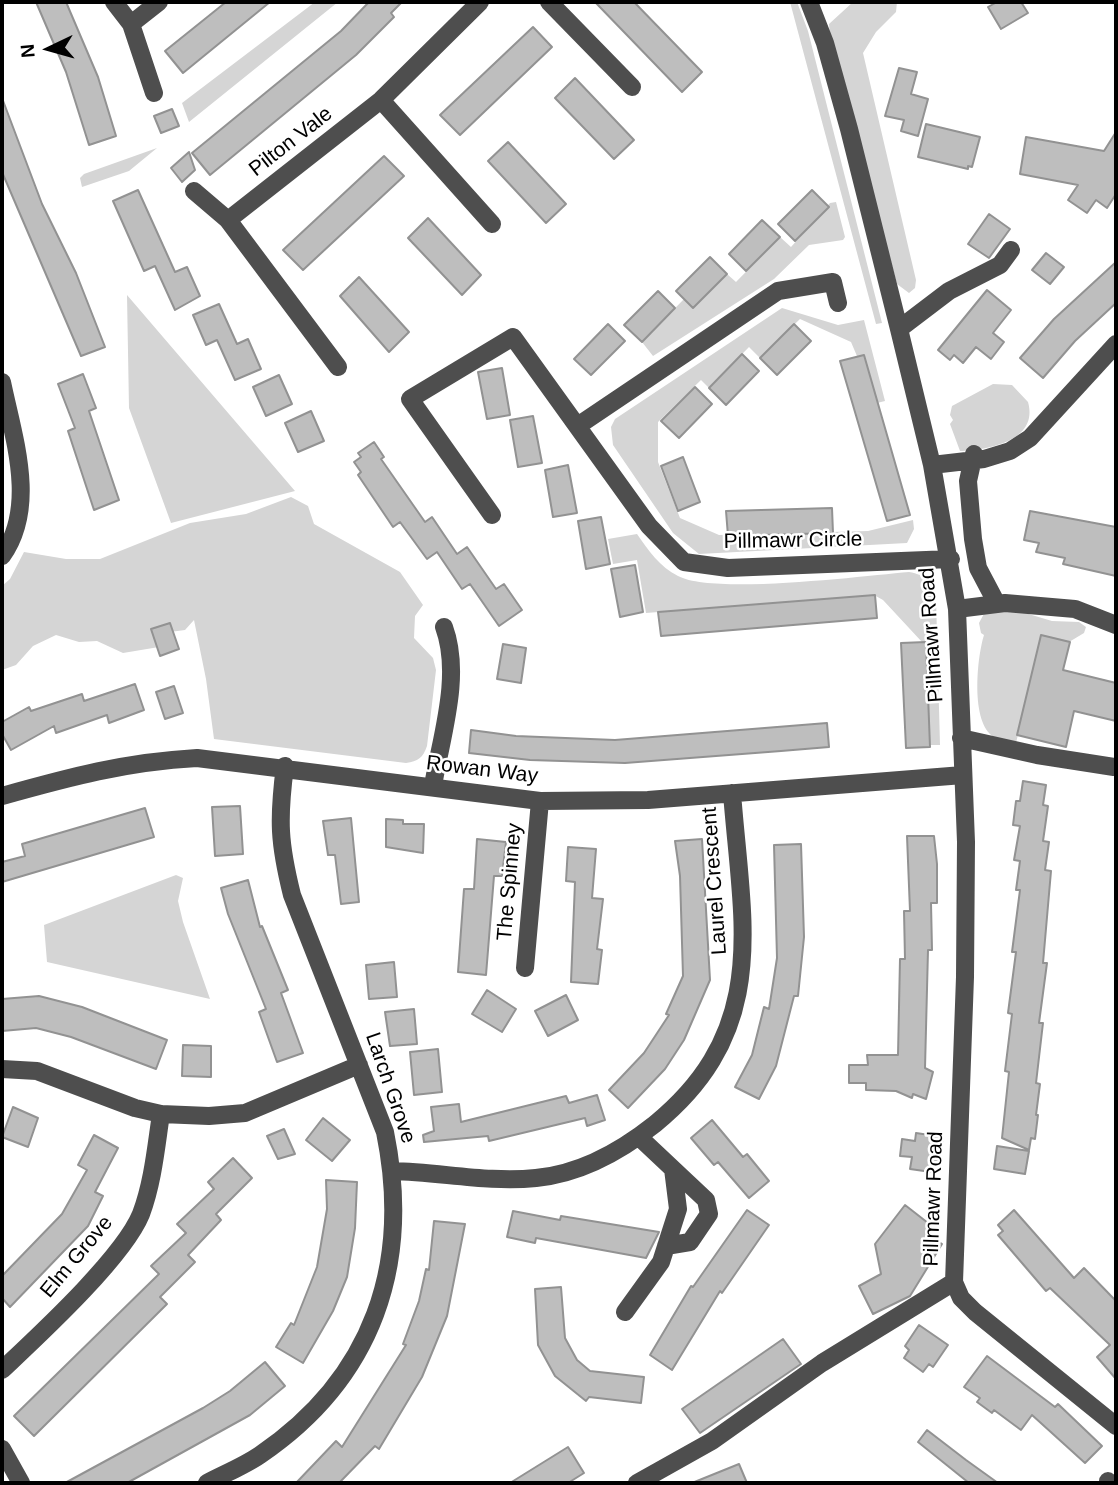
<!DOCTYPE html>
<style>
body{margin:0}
#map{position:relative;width:1118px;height:1485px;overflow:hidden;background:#fff;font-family:Arial,sans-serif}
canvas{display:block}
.frame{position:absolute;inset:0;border:4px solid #000;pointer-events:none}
.north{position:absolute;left:14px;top:14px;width:70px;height:70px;-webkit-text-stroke:5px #fff;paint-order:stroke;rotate:265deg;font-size:19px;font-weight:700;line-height:28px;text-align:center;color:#000}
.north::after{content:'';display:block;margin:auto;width:24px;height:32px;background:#000;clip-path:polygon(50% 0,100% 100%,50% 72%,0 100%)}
</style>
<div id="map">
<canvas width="1118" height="1485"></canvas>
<div class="frame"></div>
<div class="north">N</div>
</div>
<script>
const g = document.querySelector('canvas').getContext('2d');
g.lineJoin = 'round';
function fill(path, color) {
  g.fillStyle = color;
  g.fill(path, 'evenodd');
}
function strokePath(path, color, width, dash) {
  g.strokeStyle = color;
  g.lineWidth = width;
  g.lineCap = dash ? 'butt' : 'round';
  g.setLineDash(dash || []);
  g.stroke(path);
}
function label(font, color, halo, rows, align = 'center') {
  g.font = font + ' Arial,sans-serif';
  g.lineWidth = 5;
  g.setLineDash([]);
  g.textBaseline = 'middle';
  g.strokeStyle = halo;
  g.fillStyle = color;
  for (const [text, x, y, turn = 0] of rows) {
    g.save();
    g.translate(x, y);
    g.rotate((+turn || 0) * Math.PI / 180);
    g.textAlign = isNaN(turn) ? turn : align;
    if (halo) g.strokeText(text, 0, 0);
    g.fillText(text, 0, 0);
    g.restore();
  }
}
const green = new Path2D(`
 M315,2H338L189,122L182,103Z
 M790,2H797L808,31L882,323L876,324Z
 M853,2H897L896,12L876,32L863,53L916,280L915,288L909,293L897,284L830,37L829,24Z
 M157,148L129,171L82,187L80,178L84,174Z
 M836,202L845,237L843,240L809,245L774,279L653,356L642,342L684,299L693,308L727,274L736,282L780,237L791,247L830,203Z
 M127,295L295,491L171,523L129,408Z
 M782,308L838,325L864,320L885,401L877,403L851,342L800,319L760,358L749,347L709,388L701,380L658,422V462L680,518L719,535L868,531L913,520L914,529L907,543L699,554L673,533L613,445L611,427L615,419Z
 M993,384L1012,385L1028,402C1039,441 988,450 960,451L950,424L953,420L950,415L952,406Z
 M291,497L308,506L314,524L400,572L423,605L415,616L414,638L433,658L436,670L427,746C423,758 418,761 406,763L214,739L206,679L194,620L185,630L170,632L165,646L123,653L97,641L79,642L56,635L33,646L16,665L2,670V586L10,579L24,552L66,559H100L190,523L246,514Z
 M637,534C648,550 660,567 678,576C714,595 862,576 909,572C926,575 933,582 936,598L940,745H930L926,642H922L883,600L874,595L646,613L637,560L613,564L608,539Z
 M986,610H1015L1052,621L1079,622L1086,627L1084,633L1069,642L1041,636L1016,743C1009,741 1000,740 994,737C970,723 977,657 984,635L981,633L979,623Z
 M176,875L183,878L178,901L183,922L210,999L47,962L44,925Z`);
const building = new Path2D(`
 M36,2H66L98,77L116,136L89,145L66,72Z
 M226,2H270L183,73L165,51Z
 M369,2H402L391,13L394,17L356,55L210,175L192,153L341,31Z
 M595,2H634L702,72L682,92Z
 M997,2H1021L1028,13L1001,29L988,7Z
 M533,27L552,47L460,135L440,115Z
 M899,68L917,72L911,94L928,99L918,136L901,131L904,120L885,116Z
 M575,78L634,140L614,159L555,98Z
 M2,98L42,204L76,273L105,347L81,356L2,172Z
 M172,109L179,126L161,133L154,116Z
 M926,124L980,137L972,167L968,166V169L918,157Z
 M1116,132V194L1107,208L1096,200L1087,213L1068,200L1078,185L1020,174L1026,137L1104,151Z
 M508,142L566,204L546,223L488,161Z
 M189,152L195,170L182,182L171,168Z
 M384,156L404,176L303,270L283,250Z
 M138,190L175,272L187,267L200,296L175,310L155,266L144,271L113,201Z
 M812,190L829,207L795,241L778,224Z
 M989,214L1010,229L989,258L968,244Z
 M428,218L481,275L462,295L408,238Z
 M762,220L780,237L746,271L729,254Z
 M1046,253L1064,267L1050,284L1032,270Z
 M710,257L727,274L693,308L676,291Z
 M1116,262V303L1075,341L1043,378L1020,358L1054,319Z
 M359,277L409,332L389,352L340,296Z
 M987,290L1011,310L993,333L1004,342L991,359L976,347L963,363L954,355L950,360L938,350Z
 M658,291L675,308L642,342L624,325Z
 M219,304L237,344L248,339L261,369L235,380L217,340L206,345L193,315Z
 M608,324L625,341L591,375L574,359Z
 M794,324L811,341L777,375L760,358Z
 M742,354L759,371L726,405L709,388Z
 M864,355L910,515L887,521L840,361Z
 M502,368L510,415L487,419L478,372Z
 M83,374L96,408L89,411L119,500L94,510L68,431L75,428L58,384Z
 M279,375L292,404L266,416L253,387Z
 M695,387L712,404L679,438L661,421Z
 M311,411L324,441L298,452L285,423Z
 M533,416L542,463L518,467L510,420Z
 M374,442L384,457L381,459L425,522L432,517L457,554L467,547L496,589L504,584L522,610L499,626L470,584L462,589L437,552L427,559L400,522L393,527L358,475L361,472L354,462L361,457L358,453Z
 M683,457L700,502L678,511L661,466Z
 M568,465L577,513L553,517L545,470Z
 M832,508L833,533L728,536L726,511Z
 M1030,511L1116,527V576L1063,564L1065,558L1036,552L1039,543L1024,540Z
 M601,517L610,564L586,569L578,521Z
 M635,565L643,612L620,617L611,569Z
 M875,595L877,618L661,636L658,612Z
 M170,623L179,649L160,656L151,629Z
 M1041,635L1070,642L1063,670L1116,683V721L1074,711L1066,747L1017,735Z
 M926,642L930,747L906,748L901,643Z
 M503,644L526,648L521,683L497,679Z
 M135,684L144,710L109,723L107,715L56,733L54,726L11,750L2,734V722L29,707L31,711L82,694L84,701Z
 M174,686L183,713L165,719L156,692Z
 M827,723L829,747L781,751L625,763L530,760L469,753L471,730L516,736L615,740Z
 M1023,781L1046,785L1043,805L1048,806L1043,841L1049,842L1045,870L1051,871L1043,963H1047L1039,1023H1043L1036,1083L1040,1084L1036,1115H1038L1035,1139L1031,1138L1029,1150L1002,1138L1009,1072L1005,1071L1012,1014L1008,1013L1016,952H1012L1020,890H1016L1020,861L1014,860L1020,826L1013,825L1016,801H1020Z
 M240,806L243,854L215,856L212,807Z
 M145,808L154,837L2,882V862L25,856L22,844Z
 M351,818L359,902L341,904L335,855H328L323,821Z
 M386,819L403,820V824H424L423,853L386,847Z
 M907,836H934L937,864V903H931L932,950H928L925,1068L933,1072L926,1099L913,1094L912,1098L896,1091L866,1090V1083H849V1065H868L867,1055H898L900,959H905L904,911H910Z
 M477,839L506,842L502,876H494L486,975L458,972L464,889H474Z
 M702,839L710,980L684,1040L665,1069L628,1108L609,1090L644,1053L669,1015L666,1014L683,976L680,876L675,841Z
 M801,844L804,937L798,996H794L776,1066L759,1099L735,1087L752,1055L764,1007L769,1009L777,958L774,845Z
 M568,847L596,849L592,898L603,899L597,949L602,950L598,984L571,982L575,882L566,881Z
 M248,880L260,927L262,926L288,990L281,993L303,1053L277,1062L259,1012L266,1009L228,914L221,888Z
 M394,962L397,997L369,999L366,965Z
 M487,990L516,1009L502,1032L472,1014Z
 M566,995L578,1020L548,1036L535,1011Z
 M39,996L82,1007L167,1040L156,1069L71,1037L36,1028L2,1031V999Z
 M414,1009L417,1044L390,1046L385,1012Z
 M183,1045L211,1046V1077L182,1076Z
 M438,1049L442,1092L414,1095L410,1052Z
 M597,1095L605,1120L587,1126L585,1118L489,1141L488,1136L424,1142L423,1135L434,1131L431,1107L459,1104L461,1122L566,1096L569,1103Z
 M13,1107L38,1118L28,1147L2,1137Z
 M323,1118L350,1140L332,1161L306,1140Z
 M712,1120L743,1157L747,1154L769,1181L749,1198L718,1162L714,1165L691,1138Z
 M284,1129L295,1154L278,1159L267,1136Z
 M916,1133L943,1137L938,1173L910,1169L912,1157L900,1156L902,1139L915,1141Z
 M94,1135L118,1148L95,1192L103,1196L88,1226L10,1307L2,1298V1276L62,1214L87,1170L78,1165Z
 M997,1146L1029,1151L1025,1174L994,1169Z
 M233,1158L252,1178L216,1214L221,1220L188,1255L195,1262L160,1297L167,1304L34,1436L14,1416L159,1274L151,1266L186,1233L177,1224L214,1189L208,1182Z
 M326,1180L357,1182L355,1228L347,1277L333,1311L303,1363L276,1347L291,1323L294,1325L317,1267L327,1209Z
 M905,1205L937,1230L933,1238L942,1244L910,1296L873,1314L859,1286L881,1274L875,1244Z
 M747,1210L769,1225L722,1293L720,1291L672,1370L650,1355L691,1286L693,1287Z
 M1014,1210L1074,1278L1084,1268L1116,1301V1379L1097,1357L1110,1345L1050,1288L1046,1291L998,1235L1003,1231L998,1225Z
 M513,1211L560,1220L561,1216L659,1232L646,1258L536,1238L535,1243L507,1237Z
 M434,1221L465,1224L447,1316L422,1377L379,1449L375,1446L339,1483H296L336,1441L342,1447L406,1345L403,1344L419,1301L426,1269L429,1270Z
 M561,1287L565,1338L577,1360L590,1371L644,1377L641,1403L589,1397L586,1401L555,1376L538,1345L535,1289Z
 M919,1325L948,1345L933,1367L929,1364L923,1372L904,1358L909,1350L905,1346Z
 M783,1339L801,1364L700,1433L682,1409Z
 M987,1356L1055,1407L1058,1404L1102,1446L1085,1463L1032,1415L1021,1430L994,1410L992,1413L977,1402L980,1398L964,1387Z
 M265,1362L285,1386L250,1415L127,1483H65L203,1408L230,1391Z
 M927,1430L966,1460L998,1483H969L918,1442Z
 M568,1447L584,1473L568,1483H510Z
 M739,1464L747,1483H692Z`);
const minor = new Path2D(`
 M114,2L131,24L154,93
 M549,2L632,87
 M809,2L825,43L849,129L899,329L932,465L957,609L966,842L965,977L954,1282L961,1298L975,1312L1116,1426
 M131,24L159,2
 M381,100L492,224
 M194,191L228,220L338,367
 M228,220L381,100L480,2
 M899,329L949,291L1000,265L1011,250
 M2,382C13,436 38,506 2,556
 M579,425L778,291L833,282L838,303
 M974,454L968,481L973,539L978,568L997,604
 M932,465L984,459L1010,451L1030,438L1116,344
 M492,515L410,399L513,337L649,526L684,562L728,568L951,559
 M957,609L1005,603L1075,609L1116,625
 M961,738L1037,755L1114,767
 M433,786C441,737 462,676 444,627
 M2,796C70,777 125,762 197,758L540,801L648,800L963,775
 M525,968L540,801
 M2,1069L37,1071L135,1108L161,1114L209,1116L245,1113L359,1065
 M393,1171C440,1172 489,1183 536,1178C579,1174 621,1151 655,1124C771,1029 742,924 732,793
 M666,1246L690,1242L709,1214L706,1200L673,1169
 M625,1312L661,1262L678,1209L673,1169L639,1137
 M2,1370C38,1336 123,1258 141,1214C153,1182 156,1147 161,1114
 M2,1449L21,1483
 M1108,1481L1110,1483
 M207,1483C224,1474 244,1466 260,1455C373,1378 412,1265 385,1132L292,895C279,843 278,820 285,766
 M637,1483L712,1441L822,1363L954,1282`);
const streetNames = [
 ["Pilton Vale",291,142,-38],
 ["Pillmawr Circle",793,541,-1],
 ["Pillmawr Road",932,635,-94],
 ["Rowan Way",482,770,7],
 ["Laurel Crescent",715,881,-94],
 ["The Spinney",510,882,-85],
 ["Larch Grove",390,1088,71],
 ["Pillmawr Road",934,1199,-88],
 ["Elm Grove",77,1257,-50]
];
fill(green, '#d5d5d5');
fill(building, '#bebebe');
strokePath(building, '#929292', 2);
strokePath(minor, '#4e4e4e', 18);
label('21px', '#000', '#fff', streetNames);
</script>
